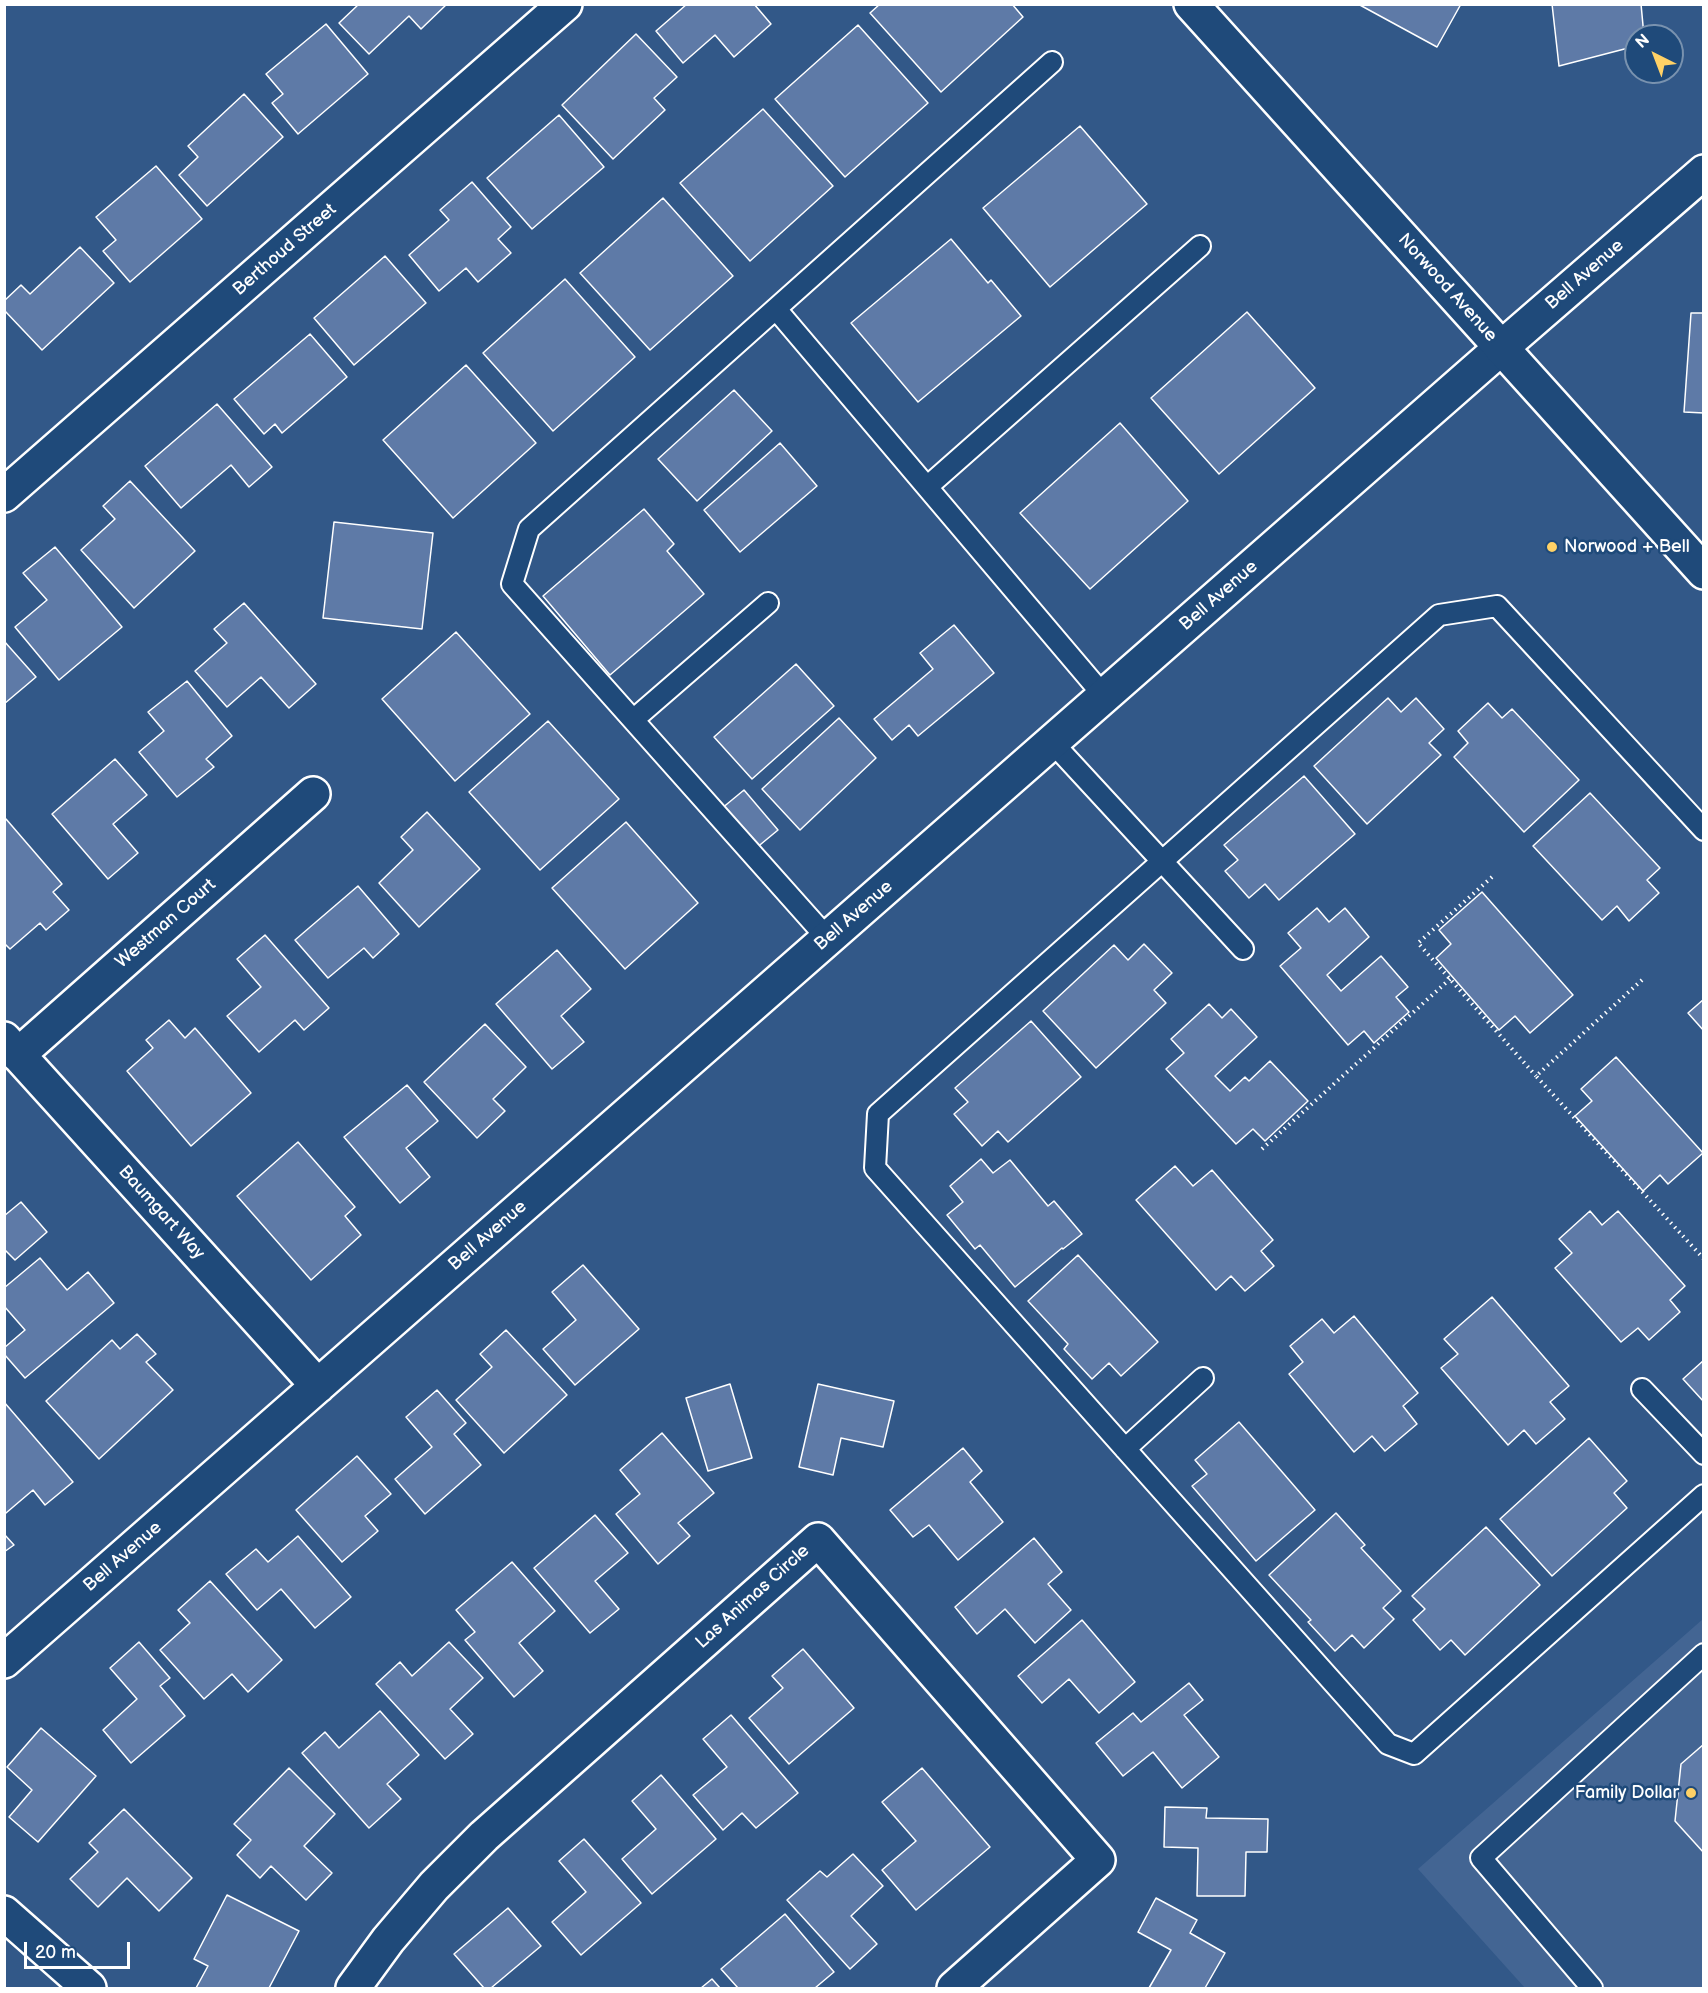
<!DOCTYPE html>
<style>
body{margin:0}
#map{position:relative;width:1708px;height:1993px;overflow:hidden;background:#325888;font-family:"Balsamiq Sans",sans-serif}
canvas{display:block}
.frame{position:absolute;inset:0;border:6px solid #fff;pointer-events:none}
.north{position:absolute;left:1624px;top:24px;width:60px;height:60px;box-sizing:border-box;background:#1f4a7a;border:2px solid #7992af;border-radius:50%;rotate:318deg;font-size:16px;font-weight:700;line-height:24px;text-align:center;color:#fff}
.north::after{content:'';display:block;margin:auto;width:21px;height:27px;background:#ffd166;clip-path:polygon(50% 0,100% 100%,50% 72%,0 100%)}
.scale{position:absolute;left:24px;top:1942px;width:106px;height:27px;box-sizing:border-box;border:3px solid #fff;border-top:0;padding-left:8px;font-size:18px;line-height:21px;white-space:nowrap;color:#fff;-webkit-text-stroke:4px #1f4a7a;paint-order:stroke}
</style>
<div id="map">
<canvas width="1708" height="1993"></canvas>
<div class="frame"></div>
<div class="north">N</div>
<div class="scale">20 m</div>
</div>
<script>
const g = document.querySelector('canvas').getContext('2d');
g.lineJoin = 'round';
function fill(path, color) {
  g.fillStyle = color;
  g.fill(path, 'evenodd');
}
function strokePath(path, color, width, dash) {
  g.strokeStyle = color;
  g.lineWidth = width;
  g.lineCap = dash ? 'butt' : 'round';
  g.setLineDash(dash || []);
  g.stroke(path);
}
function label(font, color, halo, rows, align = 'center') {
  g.font = font + ' "Balsamiq Sans",sans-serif';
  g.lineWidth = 5;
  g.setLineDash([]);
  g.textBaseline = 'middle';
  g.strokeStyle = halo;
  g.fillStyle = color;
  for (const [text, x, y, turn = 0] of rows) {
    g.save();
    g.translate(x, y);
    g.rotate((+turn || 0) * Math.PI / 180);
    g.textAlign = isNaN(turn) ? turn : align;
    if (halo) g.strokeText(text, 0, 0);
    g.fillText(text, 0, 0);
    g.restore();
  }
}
const built = new Path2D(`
 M1703,1619V1988H1525L1418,1869Z`);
const building = new Path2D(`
 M359,4H447L421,29L409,16L369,54L339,23Z
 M687,4H754L771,24L734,57L715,35L683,63L656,31Z
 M880,4H1012L1023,17L941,92L870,13Z
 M1358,4H1461L1437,47Z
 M1552,4H1641L1644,36H1636V46L1559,66Z
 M326,24L368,74L298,134L272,103L283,94L266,74Z
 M858,25L928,103L845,177L775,99Z
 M636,34L677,77L654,98L665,110L613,159L562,105Z
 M244,94L283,137L207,206L179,175L198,157L188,146Z
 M763,109L833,186L750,261L680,183Z
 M559,115L604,167L532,229L487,178Z
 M1080,126L1147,204L1050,287L983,208Z
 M156,166L202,219L130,282L103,251L116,240L96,217Z
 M472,182L511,227L498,239L511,253L478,282L466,268L439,291L409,255L449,220L440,210Z
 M663,198L733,276L650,350L580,273Z
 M951,239L988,283L991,280L1021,316L918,402L851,323Z
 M80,247L114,283L42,350L4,310V301L21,285L30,294Z
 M385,256L426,303L354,365L314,318Z
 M565,279L635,357L553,431L483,353Z
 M1247,312L1315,388L1219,474L1151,398Z
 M1691,313H1704V413L1684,412Z
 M310,334L347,377L282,433L275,424L264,434L234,399Z
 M466,365L536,443L453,518L383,440Z
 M734,390L772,431L697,501L658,459Z
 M217,404L272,467L249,487L231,465L181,508L145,466Z
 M1120,423L1188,501L1090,589L1020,513Z
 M780,443L817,486L740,552L704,510Z
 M130,481L195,551L134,608L81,550L115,519L103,506Z
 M644,509L674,544L667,551L704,594L610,675L543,596Z
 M334,522L433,533L422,629L323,618Z
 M55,547L122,627L59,680L15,627L47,600L23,573Z
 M244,603L316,684L289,708L261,677L227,707L195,671L227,643L214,629Z
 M954,625L994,673L918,736L909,725L892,740L874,719L933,669L920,653Z
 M456,632L530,714L455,781L382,699Z
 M4,641L36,677L4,704Z
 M796,664L834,706L752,779L714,737Z
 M187,681L232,736L206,759L214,767L177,797L139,752L164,731L148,712Z
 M1388,698L1401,712L1416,698L1444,729L1429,743L1441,755L1367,824L1314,766Z
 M1488,703L1502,718L1512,709L1579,780L1524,832L1454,757L1468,743L1458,731Z
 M839,718L876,758L800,830L762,789Z
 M548,721L619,799L540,870L469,792Z
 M115,759L147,795L113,824L138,853L108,879L52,814Z
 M1304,776L1355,834L1279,900L1265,884L1249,898L1225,871L1238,860L1224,845Z
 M744,790L778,830L755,849L721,809Z
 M1590,793L1660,868L1647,880L1659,893L1629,921L1617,906L1602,920L1533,846Z
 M427,812L480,869L419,927L379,883L413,850L401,837Z
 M6,819L62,884L53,892L69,910L46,930L40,923L10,949L4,943V821Z
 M626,822L698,903L625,969L552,888Z
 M358,886L399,934L373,958L364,948L328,978L295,940Z
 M1482,892L1573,995L1530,1033L1515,1016L1499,1030L1436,958L1451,944L1439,930Z
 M1317,908L1329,922L1345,908L1369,937L1327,975L1341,991L1381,956L1408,987L1396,997L1409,1012L1374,1043L1364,1031L1348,1045L1280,966L1301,948L1288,933Z
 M265,935L329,1008L304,1030L295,1020L259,1052L227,1016L261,987L237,959Z
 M1144,944L1172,973L1154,990L1166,1003L1096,1068L1043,1011L1114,945L1128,960Z
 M557,950L591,989L561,1016L584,1042L552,1069L496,1004Z
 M1704,999V1031L1688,1013Z
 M1209,1004L1222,1018L1231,1009L1257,1037L1215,1076L1230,1091L1245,1077L1249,1081L1270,1061L1308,1101L1265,1141L1253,1129L1236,1144L1166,1069L1184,1053L1171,1039Z
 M169,1020L185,1038L195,1028L251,1093L191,1146L127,1071L153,1048L146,1040Z
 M1031,1021L1081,1077L1008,1142L998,1131L982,1146L954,1114L968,1102L955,1088Z
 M485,1024L526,1067L493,1099L505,1111L477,1138L424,1082Z
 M1616,1057L1703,1153L1668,1184L1660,1175L1643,1191L1575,1116L1592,1101L1581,1089Z
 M407,1085L438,1121L406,1148L430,1177L400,1203L344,1137Z
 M298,1142L355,1207L345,1216L361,1235L311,1280L237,1196Z
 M981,1159L993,1173L1010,1160L1048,1206L1054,1201L1082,1234L1063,1249L1062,1248L1015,1287L980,1245L975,1249L947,1215L963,1202L950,1186Z
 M1175,1166L1193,1186L1212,1170L1273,1240L1261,1251L1274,1266L1245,1291L1231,1276L1216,1290L1136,1200Z
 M21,1202L47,1232L15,1260L4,1249V1216Z
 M1590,1211L1602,1225L1618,1211L1685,1286L1670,1300L1680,1312L1649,1340L1638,1328L1621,1342L1555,1268L1572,1253L1559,1239Z
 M1078,1255L1158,1342L1121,1376L1109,1363L1092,1379L1064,1349L1068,1344L1028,1301Z
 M40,1258L67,1290L88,1272L114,1303L25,1378L4,1354V1348L25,1330L4,1306V1288Z
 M583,1265L639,1329L575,1385L543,1349L576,1320L552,1292Z
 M1492,1297L1569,1386L1550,1402L1565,1419L1536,1444L1524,1430L1508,1445L1441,1368L1458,1354L1444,1339Z
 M1354,1316L1418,1393L1403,1406L1417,1424L1385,1451L1372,1436L1354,1452L1289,1374L1303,1362L1290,1346L1322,1319L1334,1333Z
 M506,1330L567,1395L504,1453L456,1400L492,1367L480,1354Z
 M137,1334L156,1354L146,1362L173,1390L99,1459L46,1401L112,1340L120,1349Z
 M1704,1360V1402L1683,1379Z
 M730,1384L752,1458L708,1471L686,1398Z
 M818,1384L894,1401L883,1447L841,1438L833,1475L799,1467Z
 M437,1390L466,1423L454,1434L481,1465L425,1514L395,1479L432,1447L406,1417Z
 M4,1402L73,1482L45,1505L33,1490L6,1513L4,1511Z
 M1239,1422L1315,1510L1256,1561L1192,1486L1207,1474L1195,1460Z
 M662,1433L714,1493L678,1523L690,1536L658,1564L616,1514L640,1494L620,1470Z
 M1589,1438L1627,1481L1614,1493L1627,1508L1552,1576L1500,1519Z
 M963,1448L982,1471L970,1482L1003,1522L958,1560L929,1525L913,1537L890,1510Z
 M357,1456L391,1494L365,1516L378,1531L342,1562L296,1510Z
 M1336,1513L1365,1545L1361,1548L1401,1591L1383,1608L1394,1619L1364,1648L1352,1635L1335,1651L1308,1622L1311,1620L1269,1575Z
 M595,1515L628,1553L595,1581L619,1609L590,1633L534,1568Z
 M1486,1527L1540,1585L1465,1655L1451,1640L1440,1650L1413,1620L1425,1609L1412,1596Z
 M4,1534L14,1545L4,1552Z
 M298,1536L351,1597L315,1628L281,1589L257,1610L226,1574L256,1549L268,1562Z
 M1034,1538L1062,1572L1048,1584L1071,1610L1035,1643L1005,1609L977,1634L955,1607Z
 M512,1562L555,1611L519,1643L543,1671L514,1697L465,1640L475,1632L456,1610Z
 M210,1581L282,1660L248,1692L232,1674L204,1699L160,1650L190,1623L178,1610Z
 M1082,1620L1135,1682L1099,1713L1069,1679L1042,1703L1018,1676Z
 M139,1642L170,1678L160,1686L185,1716L131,1763L103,1730L137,1699L110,1668Z
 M449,1642L483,1678L450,1709L473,1734L445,1759L376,1684L400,1662L412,1676Z
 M803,1649L854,1708L789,1764L749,1718L783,1688L772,1676Z
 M1189,1683L1203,1700L1184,1715L1219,1757L1182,1788L1153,1752L1123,1776L1096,1743L1133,1713L1141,1722Z
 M380,1711L419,1755L387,1784L401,1799L369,1828L302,1753L325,1732L339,1748Z
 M731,1715L798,1793L756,1828L742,1813L723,1830L693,1795L727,1767L703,1739Z
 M41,1728L96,1776L38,1842L9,1817L32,1790L7,1767Z
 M1704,1744V1853L1675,1821L1681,1764Z
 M289,1768L335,1814L304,1846L332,1873L306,1900L271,1866L260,1878L237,1855L251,1840L234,1824Z
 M922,1768L990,1847L916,1910L882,1870L916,1841L882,1802Z
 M661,1775L716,1839L652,1894L622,1859L656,1829L632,1801Z
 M1165,1807L1207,1808L1206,1818L1268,1819L1267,1852H1246L1245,1896H1197L1198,1848L1164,1847Z
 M124,1809L192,1878L159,1911L127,1878L98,1907L70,1879L98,1852L89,1843Z
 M584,1839L641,1903L581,1955L552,1922L586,1892L559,1861Z
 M853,1854L883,1886L851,1916L877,1944L850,1969L787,1900L820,1871L827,1877Z
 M227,1895L299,1931L269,1988H196L208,1966L194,1959Z
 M1156,1898L1197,1920L1190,1933L1225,1953L1205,1988H1149L1171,1950L1138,1932Z
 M508,1908L541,1946L491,1988H484L454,1954Z
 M785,1914L834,1972L815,1988H738L721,1969Z
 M712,1979L720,1988H701Z`);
const path = new Path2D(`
 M1492,877L1418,943L1536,1076
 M1642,980L1536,1076L1704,1259
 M1262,1149L1450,979`);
const lane = new Path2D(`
 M776,309L1104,696
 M927,487L1200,246
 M633,720L768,603
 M1052,742L1243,949
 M1704,830L1497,606L1439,615L878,1114L875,1168L1388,1744L1414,1754L1704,1495
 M828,939L512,584L529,529L1052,62
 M1642,1389L1704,1454
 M1125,1449L1203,1378
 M1592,1988L1481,1858L1704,1654`);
const street = new Path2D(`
 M4,495L565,4
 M4,1039L318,1386
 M18,1055L313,794
 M4,1661L1501,348
 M4,1913L89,1988
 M353,1988L388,1940L434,1886L484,1836L818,1540L1098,1860L954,1988`);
const secondary = new Path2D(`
 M1191,4L1704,572
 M1501,348L1704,172`);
const markers = [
 [1552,547,6,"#ffd166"],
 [1691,1793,6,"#ffd166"]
];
const streetNames = [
 ["Berthoud Street",285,250,-41],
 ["Bell Avenue",1585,275,-41],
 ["Norwood Avenue",1447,288,48],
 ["Bell Avenue",1219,596,-41],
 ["Bell Avenue",854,916,-41],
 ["Westman Court",166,924,-41],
 ["Baumgart Way",161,1213,48],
 ["Bell Avenue",488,1236,-41],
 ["Bell Avenue",123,1557,-41],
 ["Las Animas Circle",753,1597,-42]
];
const poiNames = [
 ["Norwood + Bell",1564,547],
 ["Family Dollar",1679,1793,"right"]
];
fill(built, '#436593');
fill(building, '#5e7aa7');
strokePath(building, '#fff', 1.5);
strokePath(lane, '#fff', 24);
strokePath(street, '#fff', 38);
strokePath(secondary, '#fff', 38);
strokePath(path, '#fff', 4, [1.5, 4.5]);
strokePath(lane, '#1f4a7a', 20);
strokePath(street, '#1f4a7a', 33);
strokePath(secondary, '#1f4a7a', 33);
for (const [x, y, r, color] of markers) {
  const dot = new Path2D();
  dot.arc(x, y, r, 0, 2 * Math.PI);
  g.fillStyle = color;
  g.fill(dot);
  strokePath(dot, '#1f4a7a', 2);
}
label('18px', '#fff', '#1f4a7a', streetNames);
label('18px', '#fff', '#1f4a7a', poiNames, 'left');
</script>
